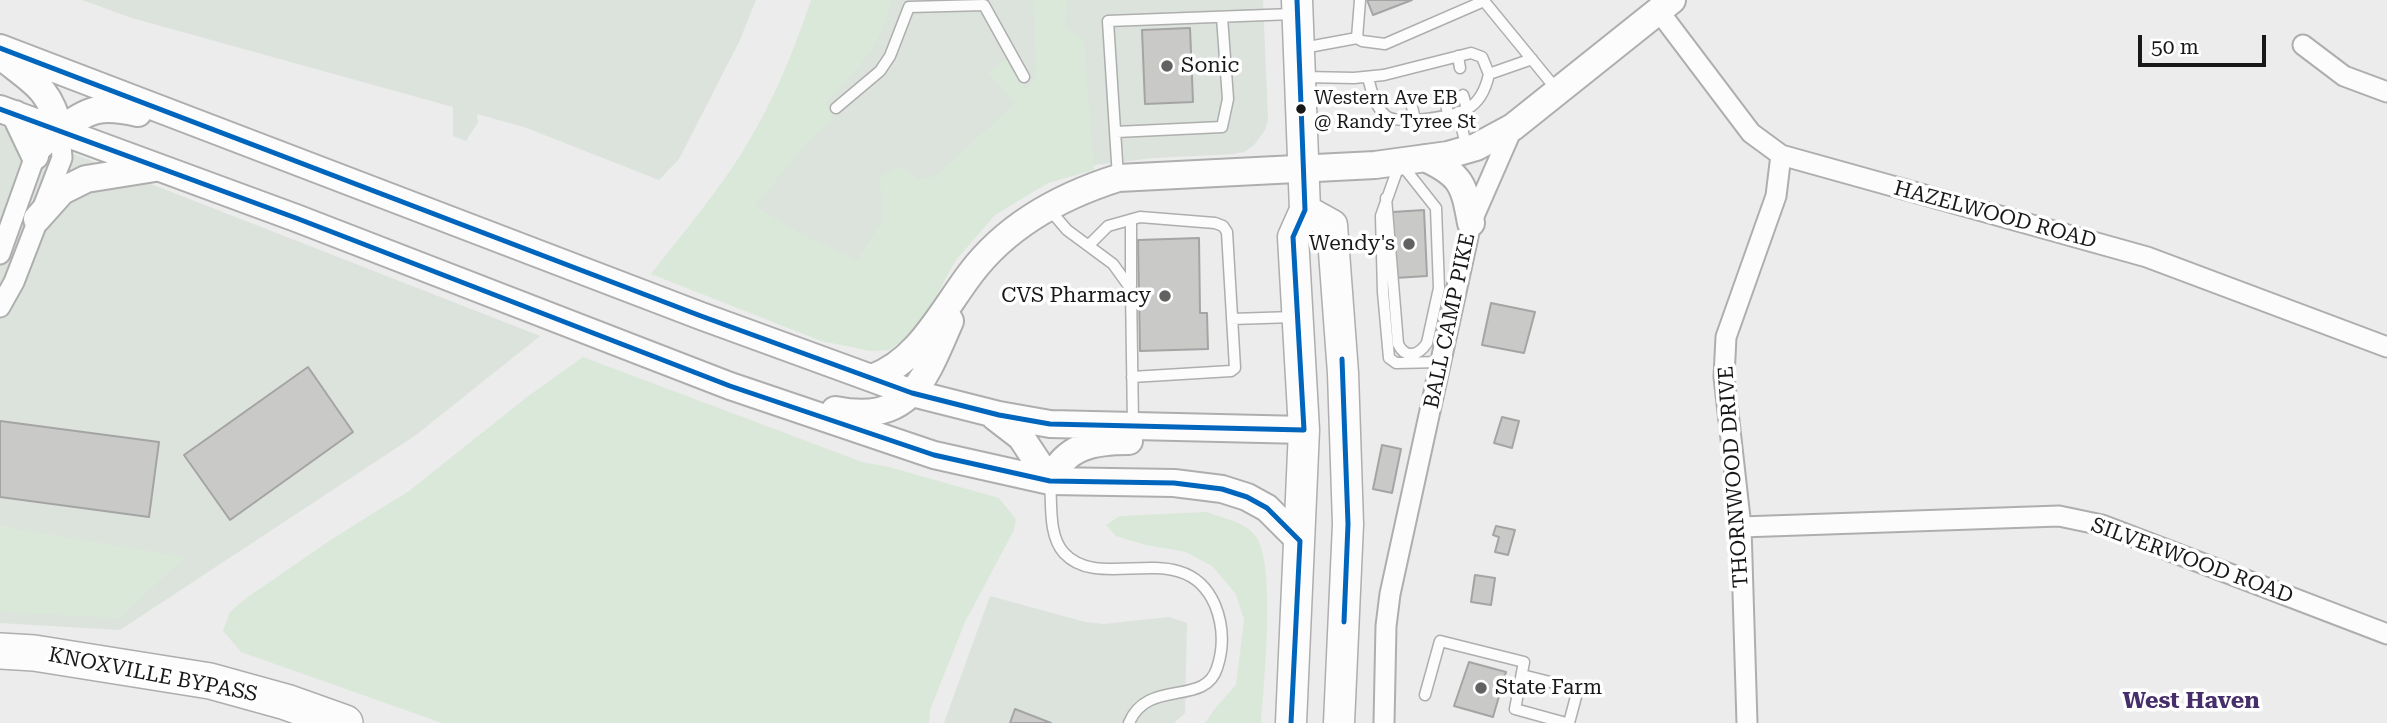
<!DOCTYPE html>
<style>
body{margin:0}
#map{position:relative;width:2387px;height:723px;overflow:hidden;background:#ebeceb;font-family:"Roboto Serif",serif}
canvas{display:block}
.scale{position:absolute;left:2138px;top:35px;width:128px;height:32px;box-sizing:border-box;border:4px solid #171817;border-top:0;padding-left:9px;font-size:21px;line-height:24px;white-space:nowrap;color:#171817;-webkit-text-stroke:5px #fff;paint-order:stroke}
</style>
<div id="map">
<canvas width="2387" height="723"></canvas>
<div class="scale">50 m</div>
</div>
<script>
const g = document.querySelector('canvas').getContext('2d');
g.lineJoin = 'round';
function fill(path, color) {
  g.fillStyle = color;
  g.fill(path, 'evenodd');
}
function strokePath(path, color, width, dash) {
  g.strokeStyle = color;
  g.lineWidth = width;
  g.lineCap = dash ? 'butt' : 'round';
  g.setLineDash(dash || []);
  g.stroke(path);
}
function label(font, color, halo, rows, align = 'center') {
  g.font = font + ' "Roboto Serif",serif';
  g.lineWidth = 7;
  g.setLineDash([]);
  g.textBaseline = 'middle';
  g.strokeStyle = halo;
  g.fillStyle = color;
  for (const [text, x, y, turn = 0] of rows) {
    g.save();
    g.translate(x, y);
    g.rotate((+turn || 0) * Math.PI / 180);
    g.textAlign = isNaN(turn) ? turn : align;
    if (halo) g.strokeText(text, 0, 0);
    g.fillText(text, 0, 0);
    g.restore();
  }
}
const built = new Path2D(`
 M82,0H756L739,42L679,159L659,180L524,127L477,114L478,122L466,141L453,136V107L132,18Z
 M819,0H1263L1268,120L1265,130L1254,145L1244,152L1233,154L1154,158L1071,168L990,209L858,344L731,175L795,65Z
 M0,126L64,150L540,336L416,435L120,630L0,623Z
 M990,596L1085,622L1104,624L1169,617L1187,623L1185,713L1174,723H944Z`);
const green = new Path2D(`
 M811,0H891C882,47 857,69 826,103L832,120L807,143L755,206L801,234L857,260L882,221L880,177L902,166L919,179L934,177L1015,103L988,73L1006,59L1026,89L1036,77L1034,0H1067L1065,26L1084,41L1094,170L1048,183L995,215L956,260L921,323L907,337L889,350L871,351L821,341L651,274C677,240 706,206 730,171C766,118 791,60 811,0Z
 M583,357L862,462L889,467L999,498L1016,519L1014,530L965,622L930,710L929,723H442L241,652L223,631L230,612L245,599L332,539L409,491L527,397Z
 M1207,512C1224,519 1249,522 1258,540C1275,573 1264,683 1261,723H1205L1216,707L1236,685L1244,620L1236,594L1212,566L1186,552L1146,545L1116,536L1106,525L1120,516Z
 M0,526L185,557L120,618L0,612Z`);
const building = new Path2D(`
 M1367,0H1412L1373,15Z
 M1190,28L1193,102L1145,104L1142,30Z
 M1424,210L1427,276L1395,278L1392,212Z
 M1199,238L1200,313H1207L1208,349L1140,351L1138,240Z
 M1491,303L1535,312L1524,353L1482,345Z
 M308,367L353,432L230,520L184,455Z
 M1502,417L1519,421L1512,448L1494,443Z
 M0,421L159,442L149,517L0,497Z
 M1382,445L1401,449L1392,493L1373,489Z
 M1496,526L1515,530L1508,555L1495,552L1499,537L1493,535Z
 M1475,575L1495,578L1491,605L1471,602Z
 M1469,662L1506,672L1493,717L1454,706Z
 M1015,709L1051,723H1010Z`);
const lane = new Path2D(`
 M1357,38L1360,0
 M1303,48L1357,38L1362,41L1385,44L1484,1L1557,90
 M1458,56L1460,68
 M1304,77L1354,78L1384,75L1471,53L1482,57L1489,74L1532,59
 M1368,77C1371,90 1375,107 1386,116C1399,125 1453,117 1467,109C1480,102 1486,88 1489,74
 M1463,95L1467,109
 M1445,99L1448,114
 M1412,107L1415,119
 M836,108L880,71L890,56L909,7L984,5L1024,77
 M1458,112L1467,149
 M1116,132L1222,127L1228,99L1222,17
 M1399,165L1381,216L1383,292L1389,358L1396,363L1441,362
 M1118,177L1108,21L1293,14
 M1386,198L1398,344C1406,360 1419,355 1427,343L1439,288L1436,208L1402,165
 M1049,209L1067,230L1113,264L1131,289L1133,424
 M1131,220V286
 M1089,245L1108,226L1140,217L1215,223L1223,226L1227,232L1235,368L1231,371L1132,377
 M1232,319L1294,317
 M1050,481C1052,503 1048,536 1064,553C1101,594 1185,535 1215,605C1223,625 1224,647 1217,668C1205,707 1147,678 1129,723
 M1522,675L1578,689L1569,723
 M1425,695L1440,641L1524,662L1515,709L1566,723`);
const street = new Path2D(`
 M1658,10L1751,133L1781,155L2147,257L2387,347
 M2303,45L2344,76L2387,92
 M0,254L35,156L60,131
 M0,307L14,282L62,158L60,131
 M1741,527L2059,516L2102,525L2387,634
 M1384,723L1386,626L1390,594L1471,223L1513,127
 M1747,723L1741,527L1724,377L1726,337L1776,196L1781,155`);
const secondary = new Path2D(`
 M0,48L701,316L912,393L999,415L1050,424L1304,430
 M3,58C35,83 50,89 60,131
 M0,109L296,218L730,386L934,455L1050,481L1174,483L1222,489L1247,497L1267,508L1300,541
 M15,114L35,156
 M60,131C88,108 102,105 138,113
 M1425,158C1462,175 1464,185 1471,223
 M37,219L62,191L86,179L155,168
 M872,378C919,361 942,311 971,273C1008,224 1061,196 1118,178L1375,165L1448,155L1476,147L1513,127L1672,0
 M835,410C910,425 925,379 950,321
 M995,417L1021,437L1050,481
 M1050,481C1065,445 1095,441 1129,441`);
const primary = new Path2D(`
 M1305,210L1332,225L1343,373L1348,524L1339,723
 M1291,723L1304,430L1293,237L1305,210L1297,0`);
const highway = new Path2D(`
 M0,651L34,653L210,681L286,702L345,723`);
const bus1 = new Path2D(`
 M0,48L701,316L912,393L999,415L1050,424L1304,430L1293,237L1305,210L1297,0
 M0,109L296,218L730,386L934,455L1050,481L1174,483L1222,489L1247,497L1267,508L1300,541L1291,723
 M1342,359L1348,524L1344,622`);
const markers = [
 [1167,66,7,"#616261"],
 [1301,109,6,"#171817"],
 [1409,244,7,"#616261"],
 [1165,296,7,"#616261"],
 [1481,688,7,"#616261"]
];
const busNames = [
 ["Western Ave EB",1314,98],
 ["@ Randy Tyree St",1314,122]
];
const poiNames = [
 ["Sonic",1181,66],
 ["Wendy's",1395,244,"right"],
 ["CVS Pharmacy",1151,296,"right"],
 ["State Farm",1495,688]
];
const streetNames = [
 ["HAZELWOOD ROAD",1995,215,15],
 ["BALL CAMP PIKE",1450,321,-78],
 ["THORNWOOD DRIVE",1734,477,-94],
 ["SILVERWOOD ROAD",2192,561,20],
 ["KNOXVILLE BYPASS",153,675,11]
];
const neighbourhoodNames = [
 ["West Haven",2191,701]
];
fill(built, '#dce2dc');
fill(green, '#dae8d9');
fill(building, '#c9cac8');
strokePath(building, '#a4a4a4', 2);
strokePath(lane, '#adaead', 13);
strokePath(street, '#adaead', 23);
strokePath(secondary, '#adaead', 30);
strokePath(primary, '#adaead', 33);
strokePath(highway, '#adaead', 38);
strokePath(lane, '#fcfcfc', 10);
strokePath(street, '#fcfcfc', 19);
strokePath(secondary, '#fcfcfc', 26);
strokePath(primary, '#fcfcfc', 30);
strokePath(highway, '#fcfcfc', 35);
strokePath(bus1, '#0065bd', 5);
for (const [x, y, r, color] of markers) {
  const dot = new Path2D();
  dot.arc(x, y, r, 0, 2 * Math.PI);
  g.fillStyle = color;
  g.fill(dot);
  strokePath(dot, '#fff', 2.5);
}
label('19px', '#171817', '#fff', busNames, 'left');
label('21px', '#171817', '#fff', poiNames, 'left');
label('21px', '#171817', '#fff', streetNames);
label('bold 23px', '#452e69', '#fff', neighbourhoodNames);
</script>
